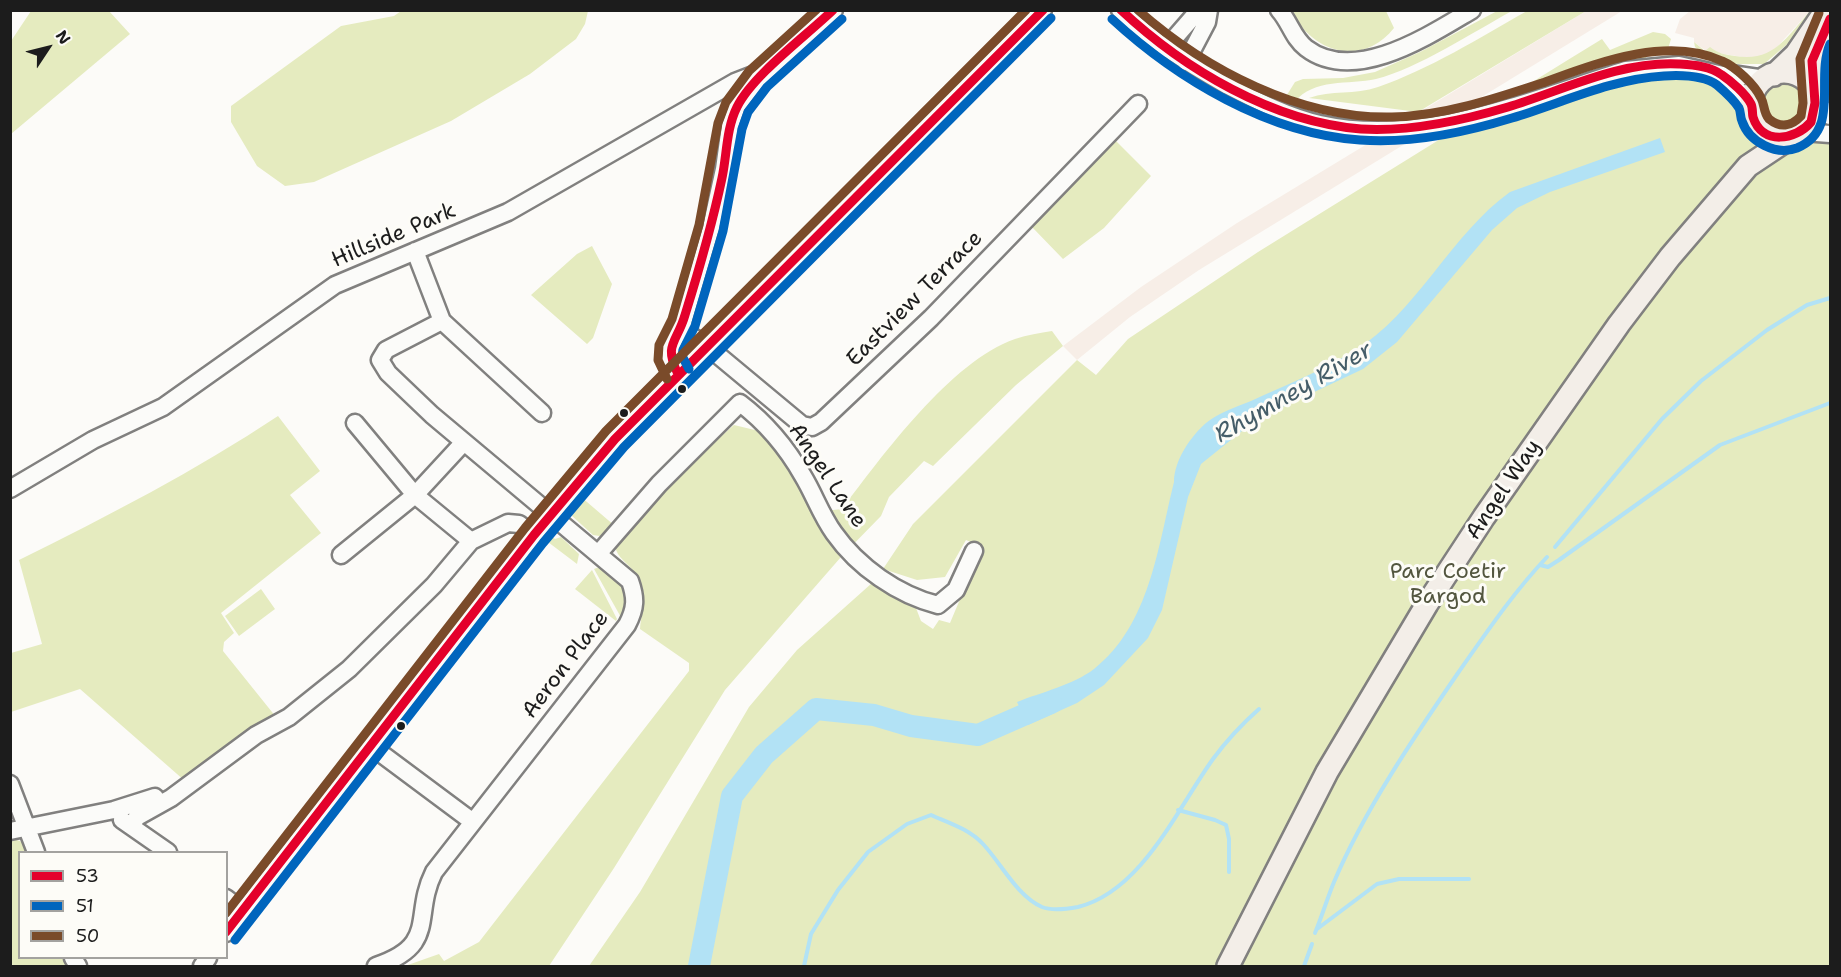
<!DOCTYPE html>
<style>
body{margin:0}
#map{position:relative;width:1841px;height:977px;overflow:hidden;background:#fcfbf8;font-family:"Shantell Sans",sans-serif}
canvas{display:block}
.frame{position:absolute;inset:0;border:12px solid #1c1c1c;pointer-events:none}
.legend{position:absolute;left:18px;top:851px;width:210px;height:108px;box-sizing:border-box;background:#fdfcf7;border:2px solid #a3a29f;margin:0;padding:8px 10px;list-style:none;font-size:18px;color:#1c1c1c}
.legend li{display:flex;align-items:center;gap:12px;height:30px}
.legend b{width:30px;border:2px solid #a3a29f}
.north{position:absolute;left:18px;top:18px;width:60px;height:60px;-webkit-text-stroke:4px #fdfcf7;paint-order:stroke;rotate:55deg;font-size:16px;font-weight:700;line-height:24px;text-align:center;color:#1c1c1c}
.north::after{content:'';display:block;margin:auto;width:21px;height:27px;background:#1c1c1c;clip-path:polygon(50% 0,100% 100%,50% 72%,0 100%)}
</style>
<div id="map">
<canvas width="1841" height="977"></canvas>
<div class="frame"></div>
<ul class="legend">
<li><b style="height:8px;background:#e4002b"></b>53</li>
<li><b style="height:8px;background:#0065bd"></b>51</li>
<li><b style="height:8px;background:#7a4b2a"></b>50</li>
</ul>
<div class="north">N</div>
</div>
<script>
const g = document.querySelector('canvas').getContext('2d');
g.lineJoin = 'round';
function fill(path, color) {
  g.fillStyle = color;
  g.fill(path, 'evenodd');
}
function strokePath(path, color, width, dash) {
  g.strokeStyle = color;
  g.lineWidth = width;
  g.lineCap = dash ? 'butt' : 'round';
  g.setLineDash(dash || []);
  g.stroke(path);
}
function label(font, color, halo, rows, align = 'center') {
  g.font = font + ' "Shantell Sans",sans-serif';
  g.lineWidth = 6;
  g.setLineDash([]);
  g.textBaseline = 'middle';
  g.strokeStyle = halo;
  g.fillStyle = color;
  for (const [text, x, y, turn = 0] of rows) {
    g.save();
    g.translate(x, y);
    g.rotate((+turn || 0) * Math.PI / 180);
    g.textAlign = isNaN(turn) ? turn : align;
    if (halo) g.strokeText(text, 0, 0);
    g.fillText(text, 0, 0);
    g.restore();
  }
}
const built = new Path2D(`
 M1586,11H1622L1199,270L1130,317L1077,360L1063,346L1141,287L1237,223Z
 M1690,11H1810L1775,49L1763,56L1748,58L1706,51L1694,42V38L1675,33L1680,19Z`);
const green = new Path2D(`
 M1499,10L1512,11C1473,32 1419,68 1376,79C1349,85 1313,78 1295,102L1285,98L1295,82L1303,79L1343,78L1375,72L1420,52Z
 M31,11H109L130,34L11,134V41Z
 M401,11H588L585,24L576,39L530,74L451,121L314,182L285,186L257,166L231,122V106L341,26L394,16Z
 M1291,11H1386L1394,28C1362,68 1313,53 1291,11Z
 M1527,11H1586L1418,112L1309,98C1331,90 1355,95 1378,87C1430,69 1479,38 1527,11Z
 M1810,11L1791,41L1764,64H1737L1704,55L1695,47L1694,42L1705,51L1710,47C1717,53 1726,55 1735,56C1774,63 1788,35 1810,11Z
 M1653,32L1665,34L1671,39L1667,52L1646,55L1648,78H1670V72L1702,75L1720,84L1735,97L1748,127L1763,147L1792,148L1805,141L1819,139L1830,114V966H589L640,892L749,707L797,650L872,583L916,608L921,621L933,629L939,620L950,623L982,547L966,540L945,577L917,580L883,569L913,524L1077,360L1096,375L1128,339L1258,252L1571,58L1602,39L1610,50Z
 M1760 105a25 25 0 1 1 50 0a25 25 0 1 1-50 0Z
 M1116,141L1151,176L1104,228L1063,259L1031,226Z
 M592,246L612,284L593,338L587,344L531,295L577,254Z
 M1052,331L1063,346L1016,385L933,466L924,461L889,497L881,516L841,557L725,690L614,868L549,966H405L439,954L444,961L479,942L689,671V663L640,629C642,609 648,593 635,573C628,563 617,558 615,546L663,487L734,425L763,432L786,460L815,512L842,509C882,456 951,361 1015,339C1027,335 1040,333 1052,331Z
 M278,416L320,471L290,495L321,533L221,613L234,633L224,642L223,651L276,717L185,781L80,689L11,712V653L42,644L19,560C108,516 195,471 278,416Z
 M580,496L615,526L606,537L593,535L571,515L568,510Z
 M550,532V535L555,539L561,537L579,554L577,564L544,539Z
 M599,567C606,568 609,573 614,578C630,592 628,602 623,621L594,569Z
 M592,570L617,619L616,621L575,589Z
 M261,589L275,609L239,636L225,616Z
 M10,839C19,839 28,844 31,852H20V958H68L72,966H14L11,964Z`);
const water = new Path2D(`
 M1660,138L1665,152L1550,192L1517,208L1492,230L1397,342L1363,369L1257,419L1201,464L1188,497L1162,610L1148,638L1104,685L1077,703L1028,725L1017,702C1042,692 1073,685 1094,669C1150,625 1158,546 1174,482C1174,461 1190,437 1206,423C1218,413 1236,407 1251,401C1286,385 1321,371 1354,351C1417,313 1450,235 1510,192Z`);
const stream = new Path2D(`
 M1555,547L1662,419L1701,381L1767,330L1807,305L1830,298
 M1540,565L1548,567L1559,560L1720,445L1830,403
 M1178,810L1215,820L1226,825L1229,839V872
 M1317,929L1377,884L1399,879H1469
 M1315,933C1322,916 1327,899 1334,882C1364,811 1414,737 1458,673C1486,633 1513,593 1547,557
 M804,966L811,934L838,890L868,852L907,824L931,815C949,823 969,829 983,844C1001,863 1017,896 1042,907C1052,911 1067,909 1078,907C1142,891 1177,809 1213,759C1227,740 1242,724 1259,709
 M1304,966L1312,944`);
const river = new Path2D(`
 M699,966L732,796L764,755L816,709L874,715L911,726L978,735L1051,703`);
const minor = new Path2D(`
 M1120,10C1153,42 1189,64 1228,86C1257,101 1289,117 1320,124C1424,147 1528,100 1626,70L1679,65L1723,75L1731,74L1765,79
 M1279,10C1290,22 1293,38 1306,48C1354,85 1428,36 1472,10
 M1165,49L1199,10
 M1186,62L1207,22L1209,10
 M1723,75L1751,103
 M1816,102L1830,116
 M1803,132L1830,134
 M415,251L442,321L542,413
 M683,323L688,334L707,346L802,425L812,427L821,422L931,318L1138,104
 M678,374L670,358L671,347L683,323L711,228L724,169L730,126L737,106L758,79L834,10
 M355,423L415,495L471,541
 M10,489L93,440L163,407L335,285L508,212L735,82L753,75L758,79
 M598,554L659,484L740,403C765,422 787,448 803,476C814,494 821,515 834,533C858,567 898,595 938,605L956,590L974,551
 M341,555L415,495L464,442
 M371,746L473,822
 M10,784L36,852
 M122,820L168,852
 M132,825L137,817L171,798L256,735L289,717L349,669L434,585L471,541L508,523L519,524L534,535
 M10,831L114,810L155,797
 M226,898L243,911
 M226,933L534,535L615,439L1043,10
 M73,958L78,966
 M202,966L208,958
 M376,966C439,945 412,916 434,872L627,625C636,608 636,598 630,581L432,415L388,373L380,360L386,350L442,321`);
const major = new Path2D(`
 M1751 105a33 33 0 1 1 66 0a33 33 0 1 1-66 0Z
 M1774,75L1796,54L1826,10
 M1812,89V61L1826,26
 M1228,966L1327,772L1427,604L1484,517L1619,324L1670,257L1748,166L1790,138`);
const bus1 = new Path2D(`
 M1121,10C1184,69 1273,122 1361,129C1410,132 1461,121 1508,107C1564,90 1619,61 1679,64C1693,65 1710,66 1722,75C1731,81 1746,94 1751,104C1753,108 1752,113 1753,117C1762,146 1796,140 1811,122L1815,103L1812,61L1830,19
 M678,374C663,344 677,343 685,315C699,270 712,225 722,178C727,155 726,129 737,107C753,75 806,36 833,10
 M226,932L534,535L615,439L1043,10`);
const bus2 = new Path2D(`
 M1112,19C1177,79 1269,134 1360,140C1411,144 1463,133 1512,118C1562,103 1611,79 1664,76C1680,75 1703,75 1717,85C1724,91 1734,100 1739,108C1741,112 1740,117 1742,121C1749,142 1776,156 1797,148C1841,130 1815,79 1830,44
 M689,369L682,356L683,350L695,326L723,231L742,129L748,112L767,87L842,19
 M235,940L543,543L624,447L1051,18`);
const bus3 = new Path2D(`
 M1138,10C1206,70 1300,119 1392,117C1443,116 1494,99 1542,83C1595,64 1666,35 1722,61C1736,67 1755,85 1761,98C1765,105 1763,112 1769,119C1780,128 1791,127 1801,116L1803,103L1800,59L1819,13
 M667,379L658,360L659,345L672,319L699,225L718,123L726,102L749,71L816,10
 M226,913L525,528L606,431L1026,10`);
const markers = [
 [682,389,5,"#1c1c1c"],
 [624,413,5,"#1c1c1c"],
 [401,726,5,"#1c1c1c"]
];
const streetNames = [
 ["Hillside Park",394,236,-23],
 ["Eastview Terrace",915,299,-45],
 ["Angel Lane",827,476,56],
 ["Angel Way",1504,490,-56],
 ["Aeron Place",566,665,-53]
];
const parkNames = [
 ["Parc Coetir",1448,572],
 ["Bargod",1448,597]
];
const waterNames = [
 ["Rhymney River",1294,393,-30]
];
fill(built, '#f7eee7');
fill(green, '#e5ebbf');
fill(water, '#b2e2f5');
strokePath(stream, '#b2e2f5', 4);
strokePath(river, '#b2e2f5', 22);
strokePath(minor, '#81807f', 21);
strokePath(major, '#81807f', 26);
strokePath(minor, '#fbfbf9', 16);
strokePath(major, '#f3eee8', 21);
strokePath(bus1, '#e4002b', 9);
strokePath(bus2, '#0065bd', 9);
strokePath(bus3, '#7a4b2a', 9);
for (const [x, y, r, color] of markers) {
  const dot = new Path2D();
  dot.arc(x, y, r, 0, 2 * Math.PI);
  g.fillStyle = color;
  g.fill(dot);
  strokePath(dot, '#fdfcf7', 2);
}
label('22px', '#1c1c1c', '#fdfcf7', streetNames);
label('22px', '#53563f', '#fdfcf7', parkNames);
label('italic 24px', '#455d68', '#fdfcf7', waterNames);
</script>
